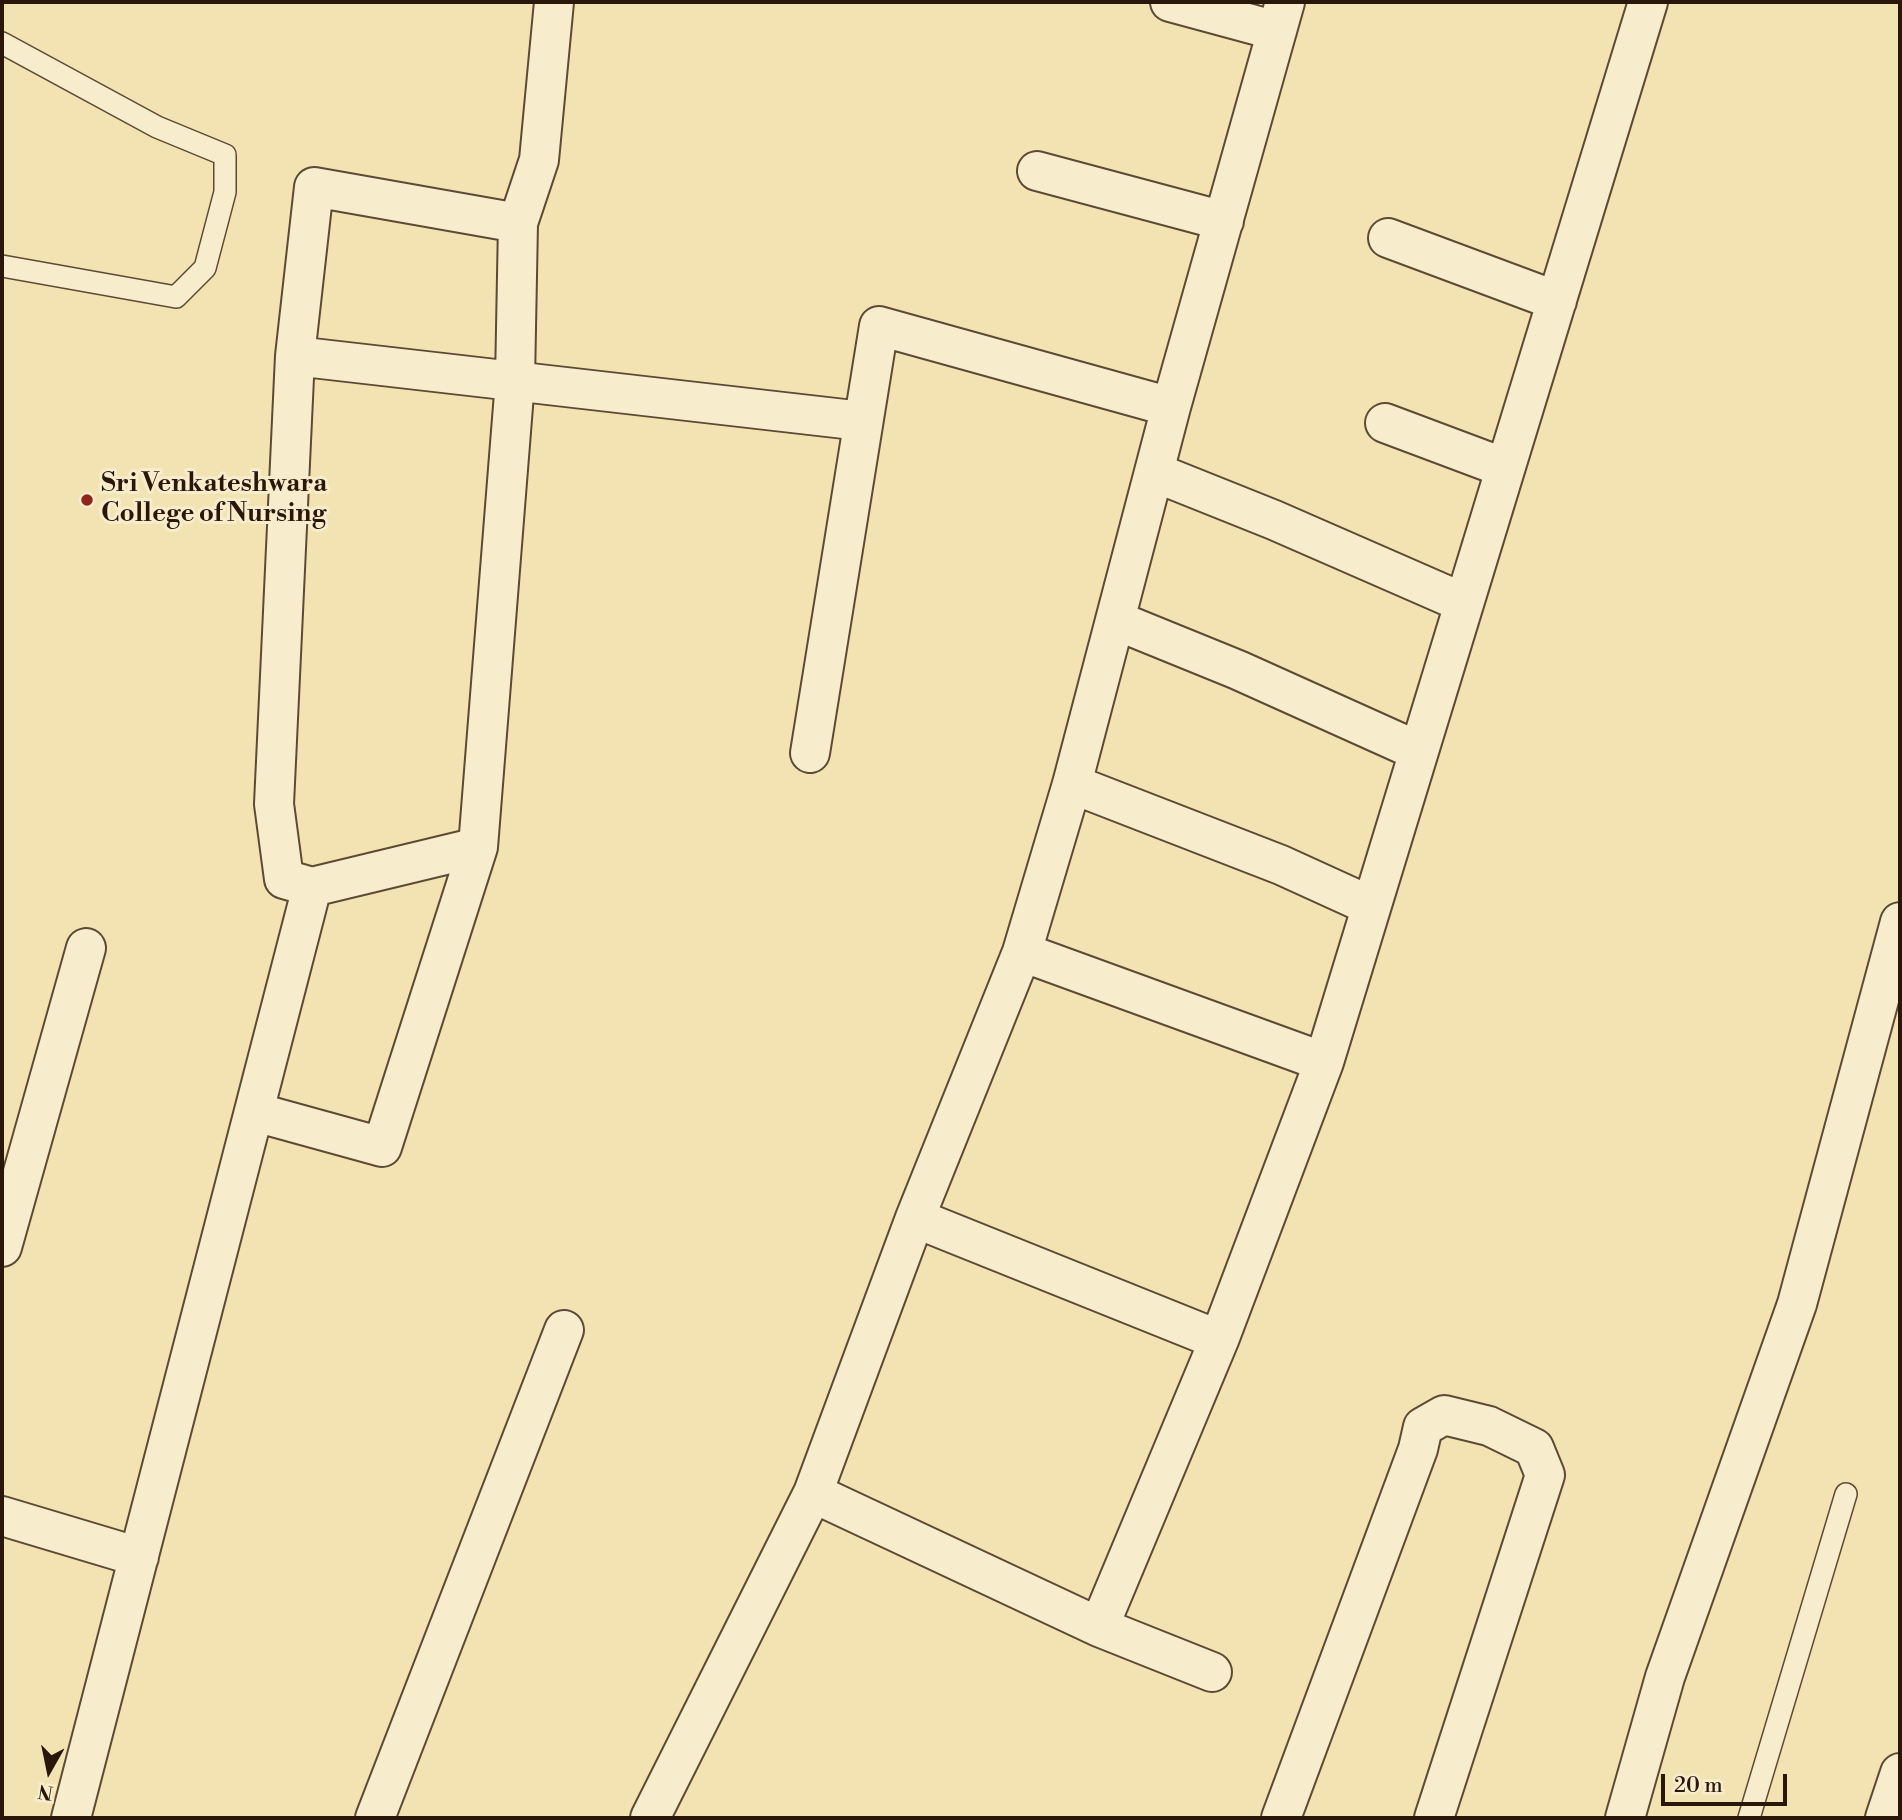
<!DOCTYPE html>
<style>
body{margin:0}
#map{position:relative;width:1902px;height:1820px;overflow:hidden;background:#f3e3b2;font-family:"Libre Bodoni",serif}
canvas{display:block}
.frame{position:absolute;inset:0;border:4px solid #2b170a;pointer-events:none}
.north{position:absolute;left:14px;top:1736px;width:70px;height:70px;-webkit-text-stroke:5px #f7edcd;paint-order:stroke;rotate:189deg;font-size:19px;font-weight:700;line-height:28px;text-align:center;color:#2b170a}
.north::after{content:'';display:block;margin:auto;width:24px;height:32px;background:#2b170a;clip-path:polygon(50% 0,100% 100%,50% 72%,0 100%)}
.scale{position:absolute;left:1661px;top:1774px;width:126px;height:32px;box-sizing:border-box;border:4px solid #2b170a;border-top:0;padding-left:9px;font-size:21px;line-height:24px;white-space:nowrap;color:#2b170a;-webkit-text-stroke:5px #f7edcd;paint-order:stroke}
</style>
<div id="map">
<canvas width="1902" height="1820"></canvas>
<div class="frame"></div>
<div class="north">N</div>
<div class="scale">20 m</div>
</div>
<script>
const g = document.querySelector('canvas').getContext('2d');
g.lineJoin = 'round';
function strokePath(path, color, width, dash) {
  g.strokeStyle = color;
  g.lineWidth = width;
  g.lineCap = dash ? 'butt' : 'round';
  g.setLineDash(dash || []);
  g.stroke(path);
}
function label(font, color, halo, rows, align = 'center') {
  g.font = font + ' "Libre Bodoni",serif';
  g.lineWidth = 6;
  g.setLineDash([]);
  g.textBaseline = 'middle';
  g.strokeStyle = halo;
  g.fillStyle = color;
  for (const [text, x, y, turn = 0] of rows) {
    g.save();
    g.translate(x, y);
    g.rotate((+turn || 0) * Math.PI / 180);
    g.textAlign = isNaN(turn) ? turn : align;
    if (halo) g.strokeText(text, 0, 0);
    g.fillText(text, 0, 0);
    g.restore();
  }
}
const service = new Path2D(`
 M2,43L157,127L225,155V192L205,268L176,297L2,266
 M1749,1818L1846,1494`);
const minor = new Path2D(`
 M1170,2L1277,31
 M1037,171L1224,221
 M518,223L314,187L295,356L274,804L284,879L312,887L478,847L515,381L518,223L539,160L554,2
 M1388,238L1557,301
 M295,356L862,421
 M1385,423L1505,468
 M1154,472L1274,520L1464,603
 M1115,620L1238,670L1418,751
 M810,753L879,326L1171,407
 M1072,784L1281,865L1371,906
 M1022,952L1324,1062
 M255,1112L382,1147L478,847
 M915,1218L1219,1340
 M2,1247L86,948
 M813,1493L1099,1627L1219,1340L1324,1062L1648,2
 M2,1516L139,1557
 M1099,1627L1212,1672
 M71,1818L312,887
 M375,1818L564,1330
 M650,1818L813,1493L915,1218L1022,952L1072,784L1171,407L1285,2
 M1281,1818L1418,1449L1423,1427L1444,1415L1489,1426L1534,1448L1545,1475L1434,1818
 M1625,1818L1665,1677L1797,1304L1900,922
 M1885,1818L1900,1773`);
const markers = [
 [87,500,7,"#8f2418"]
];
const poiNames = [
 ["Sri Venkateshwara",101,485],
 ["College of Nursing",101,515]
];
strokePath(service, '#5d4a34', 24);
strokePath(minor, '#5d4a34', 42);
strokePath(service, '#f7edcd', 21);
strokePath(minor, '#f7edcd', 38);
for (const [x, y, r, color] of markers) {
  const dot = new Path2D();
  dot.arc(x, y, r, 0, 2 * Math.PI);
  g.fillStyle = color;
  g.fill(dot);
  strokePath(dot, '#f7edcd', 2.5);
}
label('bold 26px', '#2b170a', '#f7edcd', poiNames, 'left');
</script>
